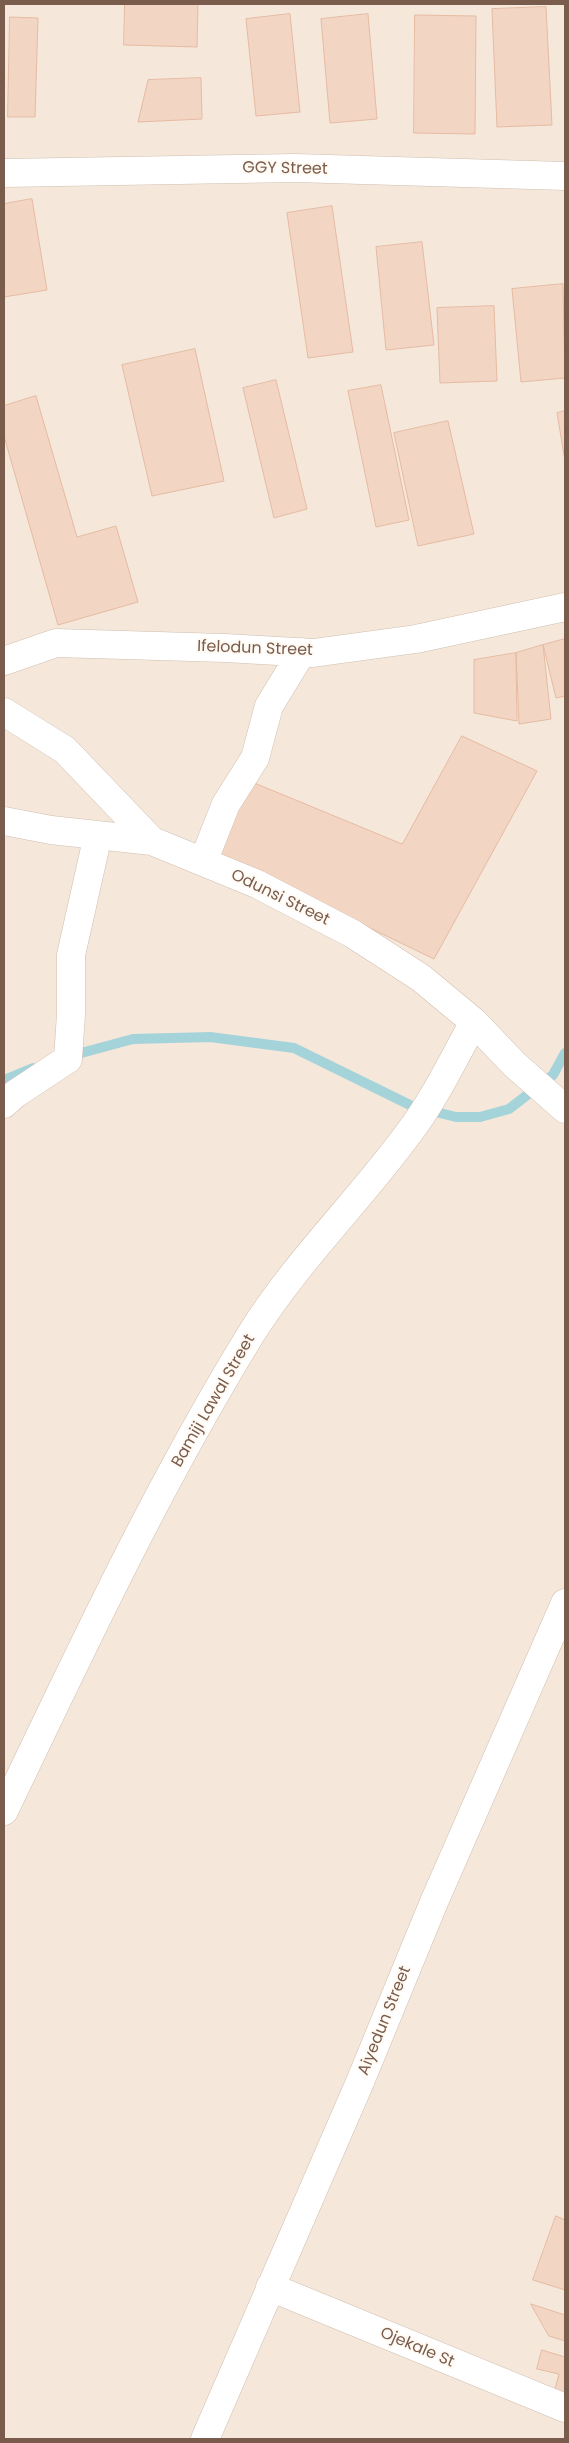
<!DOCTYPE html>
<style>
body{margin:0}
#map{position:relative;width:569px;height:2443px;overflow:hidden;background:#fdf6ec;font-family:Poppins,sans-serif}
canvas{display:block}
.frame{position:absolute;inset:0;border:5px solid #7a5c4d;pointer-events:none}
</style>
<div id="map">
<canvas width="569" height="2443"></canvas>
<div class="frame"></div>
</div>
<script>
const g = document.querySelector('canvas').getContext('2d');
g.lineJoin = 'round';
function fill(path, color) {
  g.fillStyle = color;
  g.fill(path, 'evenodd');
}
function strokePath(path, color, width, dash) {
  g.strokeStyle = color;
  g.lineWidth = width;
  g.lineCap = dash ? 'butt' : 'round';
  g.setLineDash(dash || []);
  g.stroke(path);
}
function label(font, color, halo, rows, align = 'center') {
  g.font = font + ' Poppins,sans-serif';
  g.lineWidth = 4;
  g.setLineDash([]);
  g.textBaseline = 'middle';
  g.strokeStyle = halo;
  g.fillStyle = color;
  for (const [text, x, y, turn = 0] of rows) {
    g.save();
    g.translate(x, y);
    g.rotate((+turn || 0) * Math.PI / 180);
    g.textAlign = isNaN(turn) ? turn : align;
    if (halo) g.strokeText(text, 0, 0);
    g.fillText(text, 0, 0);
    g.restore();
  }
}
const residential = new Path2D(`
 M4,4H565V2439H4Z`);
const stream = new Path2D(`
 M70,1056L133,1039L210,1037L294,1048L412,1106L456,1117H480L509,1109L553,1075L565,1053
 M4,1080L33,1068`);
const building = new Path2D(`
 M125,4H198L197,47L124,45Z
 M546,7L552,125L497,127L492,9Z
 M290,14L300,112L256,116L246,19Z
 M368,14L377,119L330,123L321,19Z
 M415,15L476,16L475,134L414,133Z
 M10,17L38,18L35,117H8Z
 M201,78L202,119L138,122L148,80Z
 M32,199L47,290L4,297V204Z
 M332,206L353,352L308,358L287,213Z
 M422,242L434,345L386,350L376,247Z
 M563,284L565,378L521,382L512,289Z
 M494,306L497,381L440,383L437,308Z
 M195,349L224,481L152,496L122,365Z
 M276,380L307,509L274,518L243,388Z
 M381,385L409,520L376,527L348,391Z
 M36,396L77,537L116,526L138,602L58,625L4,436V406Z
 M565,411V461L557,413Z
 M448,421L474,534L418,546L394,433Z
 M565,639V696L556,698L543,645Z
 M543,645L551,719L519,724L516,653Z
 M516,653L517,721L474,713V660Z
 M462,736L537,771L434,959L217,854L252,782L402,844Z
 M556,2216L565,2220V2290L533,2280Z
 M531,2304L565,2315V2341L549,2336Z
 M542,2350L565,2357V2404L552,2400L559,2374L537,2369Z`);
const street = new Path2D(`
 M4,173L295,168L565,176
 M4,661L56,643L225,648L313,653L416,639L565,607
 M4,712L65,750L152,841
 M4,821L51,830L152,841L257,884L353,934L421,978L474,1022L514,1064L565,1109
 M203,862L226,804L255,758L269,706L302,652
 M4,1104L15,1094L68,1059L71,1014V955L98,835
 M4,1811C81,1650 157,1487 251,1334C296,1262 358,1202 408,1134C434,1100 453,1060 474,1022
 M270,2287L565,2408
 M205,2439L360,2082L434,1902L565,1603`);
const streetNames = [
 ["GGY Street",285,169,1],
 ["Ifelodun Street",255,649,2],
 ["Odunsi Street",280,898,26],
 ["Bamiji Lawal Street",214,1401,-60],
 ["Aiyedun Street",385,2021,-68],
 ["Ojekale St",417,2348,23]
];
fill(residential, '#f5e8da');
strokePath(stream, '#a5d3da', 10);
fill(building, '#f3d5c3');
strokePath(building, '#e6bba3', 1);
strokePath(street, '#d1beb0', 29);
strokePath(street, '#fff', 28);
label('16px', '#7a5c4d', '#fffaf3', streetNames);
</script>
